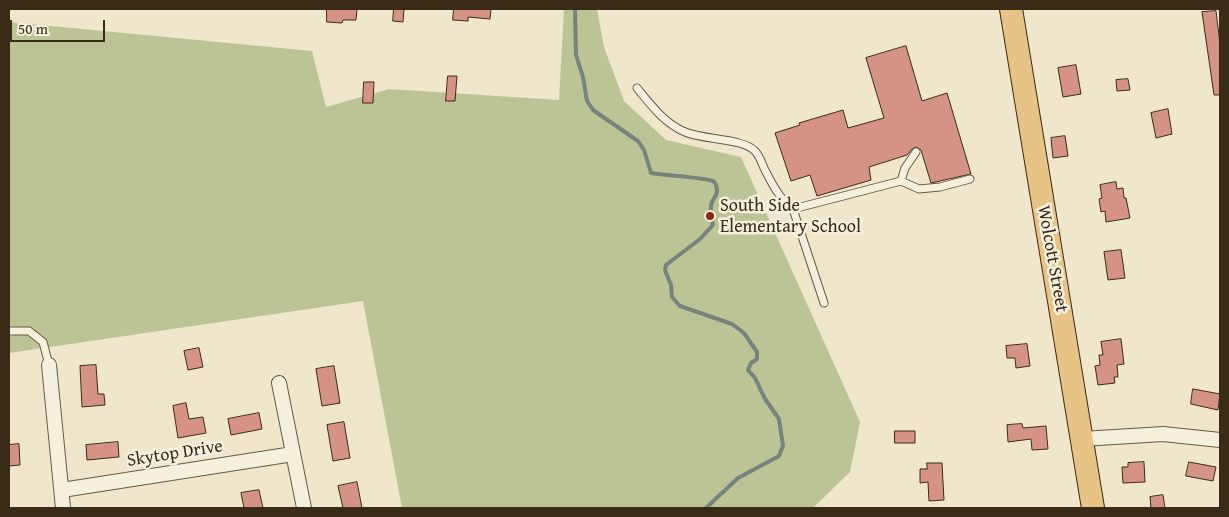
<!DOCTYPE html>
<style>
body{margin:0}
#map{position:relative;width:1229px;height:517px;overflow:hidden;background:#efe6cb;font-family:"Gentium Book Plus",serif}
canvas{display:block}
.frame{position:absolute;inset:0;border:10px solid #3a2b19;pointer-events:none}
.scale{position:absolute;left:10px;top:20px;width:95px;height:22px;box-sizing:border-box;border:2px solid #3a2b19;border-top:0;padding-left:6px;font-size:15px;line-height:18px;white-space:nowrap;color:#3a2b19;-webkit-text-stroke:4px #f5efdd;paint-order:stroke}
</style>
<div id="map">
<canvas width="1229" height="517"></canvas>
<div class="frame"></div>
<div class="scale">50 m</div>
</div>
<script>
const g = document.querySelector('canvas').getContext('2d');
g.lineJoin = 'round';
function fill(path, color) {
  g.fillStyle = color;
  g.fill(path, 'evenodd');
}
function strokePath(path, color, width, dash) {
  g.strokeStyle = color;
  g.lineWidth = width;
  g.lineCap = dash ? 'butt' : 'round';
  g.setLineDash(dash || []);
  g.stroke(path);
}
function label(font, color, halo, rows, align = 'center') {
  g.font = font + ' "Gentium Book Plus",serif';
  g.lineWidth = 5;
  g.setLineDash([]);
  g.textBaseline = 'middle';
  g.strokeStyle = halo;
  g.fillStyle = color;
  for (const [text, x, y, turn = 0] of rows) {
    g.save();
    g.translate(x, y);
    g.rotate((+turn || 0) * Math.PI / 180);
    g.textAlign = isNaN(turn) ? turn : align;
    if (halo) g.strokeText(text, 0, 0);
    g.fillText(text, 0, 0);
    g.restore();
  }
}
const green = new Path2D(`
 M564,9H597L604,47L624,101L666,140L741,157L860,422L850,472L813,508H402L363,301L9,353V22L312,51L326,107L389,89L559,100Z`);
const stream = new Path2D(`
 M575,9L576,55L583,77L587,101L593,110L638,141L644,150L651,173C661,175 710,178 713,181C716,183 717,188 717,192C716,197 711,201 711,206C710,212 712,219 713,225L700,239L666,265L665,270L671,285L672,297L680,306L732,324L744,333L757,352V359L751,363L748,370L755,378L765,399L779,419L783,446L779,456L738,478L706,508`);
const building = new Path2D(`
 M327,9H357L356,20H343L342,23L327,22Z
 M394,9H404L403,22L393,21Z
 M454,9H491L490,19L468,17V21L453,20Z
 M1216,11L1220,44V95H1214L1202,12Z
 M906,46L922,101L947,93L971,174L931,183L921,150L916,147L912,149L907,155L869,167L871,180L817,196L810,175L791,181L775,133L800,125L799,123L843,110L848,128L884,118L866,58Z
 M1076,65L1081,94L1063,97L1058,68Z
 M448,76H457L455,101H446Z
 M1128,79L1130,90L1117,91L1116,80Z
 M364,82H374L373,103H363Z
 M1168,109L1172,134L1156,138L1151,113Z
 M1065,136L1068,156L1053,158L1051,138Z
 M1116,182L1117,189L1123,188L1124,198H1126L1130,218L1106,222L1105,211L1101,212L1099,199L1102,198L1100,185Z
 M1121,250L1125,278L1108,280L1104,252Z
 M1121,339L1124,364L1117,365L1118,377H1114L1115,383L1098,385L1095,366L1100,365L1099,355H1103L1101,342Z
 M1027,344L1030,366L1016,368L1015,358H1007L1006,346Z
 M199,348L203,367L188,370L184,351Z
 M96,365L98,394H104L105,405L82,407L80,366Z
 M334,366L340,403L322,406L316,369Z
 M1193,389L1220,394L1218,410L1191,404Z
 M186,403L189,419L203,417L206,433L178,438L173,406Z
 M259,413L262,429L231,435L228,419Z
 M344,422L350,458L333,461L327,425Z
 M1022,424L1023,428L1046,426L1048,449L1032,450L1031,439L1008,442L1007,425Z
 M895,431H915V443H895Z
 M118,442L119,457L87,460L86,445Z
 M19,444L20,465L9,466V445Z
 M1144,462L1145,482L1123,483L1122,467H1128V463Z
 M1189,462L1216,467L1213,481L1186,476Z
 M927,463H942L944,500L929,501L928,482L920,483V469H927Z
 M357,482L362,508H343L338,486Z
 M259,490L263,508H244L241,493Z
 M1163,495L1165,508H1151L1150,497Z`);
const lane = new Path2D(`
 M637,88C651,105 664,123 685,132C704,140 742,138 755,151C759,155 762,163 764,168C771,182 780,200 793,209L824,303
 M901,181L905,168L916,152
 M793,209L901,181L919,189L940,187L970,179
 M9,331H29L43,342L49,365`);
const street = new Path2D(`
 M49,365L63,508
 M279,383L304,508
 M1082,439L1163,434L1220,440
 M62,490L293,454`);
const primary = new Path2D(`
 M1011,9L1093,508`);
const markers = [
 [710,216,5,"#8f2418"]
];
const poiNames = [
 ["South Side",720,206],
 ["Elementary School",720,227]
];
const streetNames = [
 ["Wolcott Street",1052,259,80],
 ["Skytop Drive",175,454,-9]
];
fill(green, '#bcc495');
strokePath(stream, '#77837e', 4);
fill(building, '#d49384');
strokePath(building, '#3a2b19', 1);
strokePath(lane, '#675a46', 9);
strokePath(street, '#675a46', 16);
strokePath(primary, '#3a2b19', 24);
strokePath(lane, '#f5efdd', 7);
strokePath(street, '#f5efdd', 14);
strokePath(primary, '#e8c386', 22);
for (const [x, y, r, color] of markers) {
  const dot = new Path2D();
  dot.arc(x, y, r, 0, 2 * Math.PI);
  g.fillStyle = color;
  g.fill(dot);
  strokePath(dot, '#f5efdd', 2);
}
label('18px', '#3a2b19', '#f5efdd', poiNames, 'left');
label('18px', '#3a2b19', '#f5efdd', streetNames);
</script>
